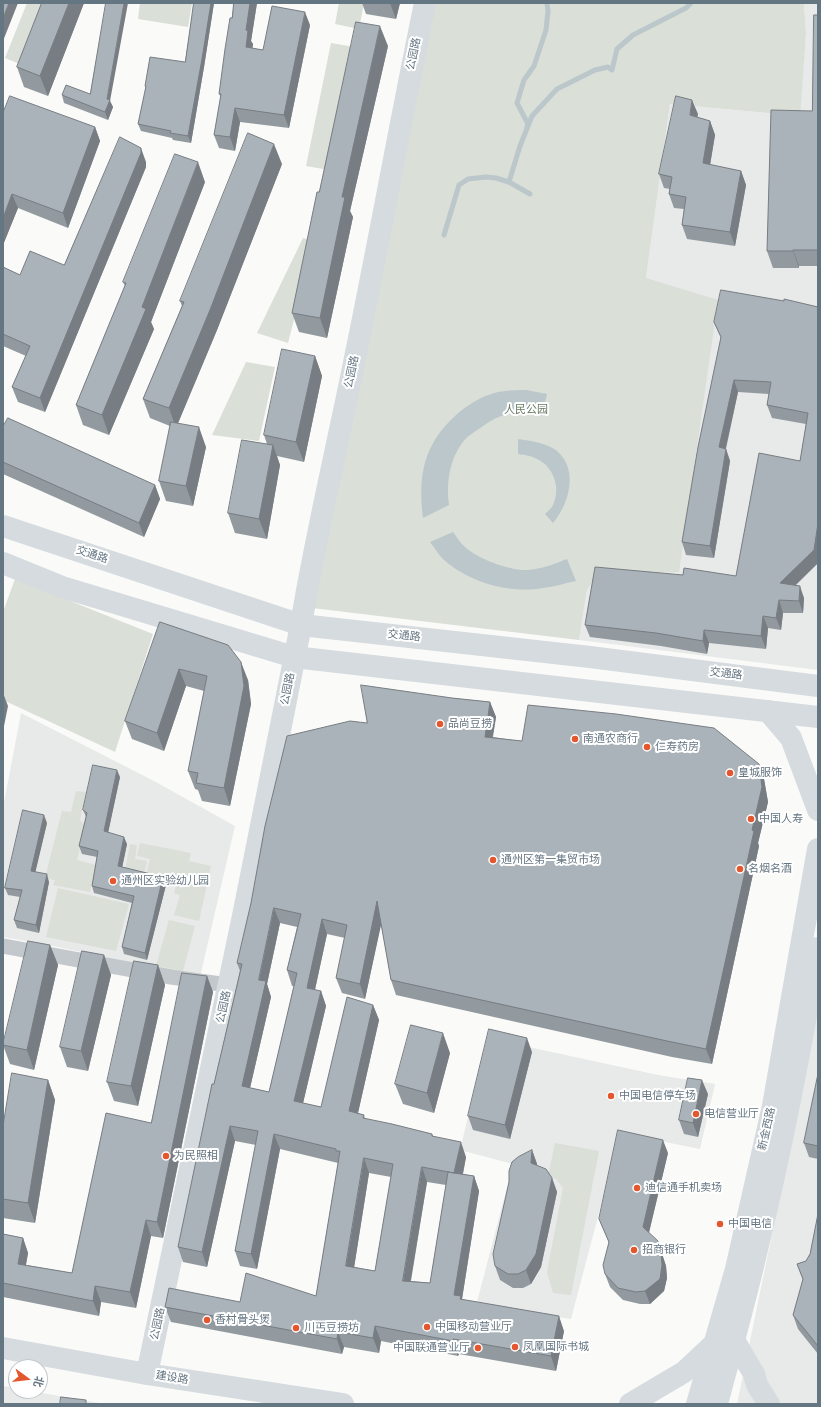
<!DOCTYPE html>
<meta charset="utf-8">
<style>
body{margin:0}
#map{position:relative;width:821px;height:1407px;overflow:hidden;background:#fafaf8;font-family:"Archivo Narrow","Noto Sans SC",sans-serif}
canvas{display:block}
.frame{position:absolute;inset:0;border:4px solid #657683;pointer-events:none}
.north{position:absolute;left:8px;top:1359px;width:40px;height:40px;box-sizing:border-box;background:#fff;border:1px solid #c1c8cd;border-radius:50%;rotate:105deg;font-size:11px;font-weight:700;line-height:16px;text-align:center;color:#657683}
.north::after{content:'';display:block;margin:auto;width:14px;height:18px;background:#e4572e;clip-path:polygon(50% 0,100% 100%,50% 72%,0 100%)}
</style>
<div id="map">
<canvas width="821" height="1407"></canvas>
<div class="frame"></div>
<div class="north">北</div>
</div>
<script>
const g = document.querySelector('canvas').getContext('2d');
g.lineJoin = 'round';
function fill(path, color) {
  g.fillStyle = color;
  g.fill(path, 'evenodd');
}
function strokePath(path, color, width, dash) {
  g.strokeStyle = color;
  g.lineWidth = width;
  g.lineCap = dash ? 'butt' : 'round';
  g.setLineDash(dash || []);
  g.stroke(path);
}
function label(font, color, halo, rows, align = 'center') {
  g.font = font + ' "Archivo Narrow","Noto Sans SC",sans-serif';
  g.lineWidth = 4;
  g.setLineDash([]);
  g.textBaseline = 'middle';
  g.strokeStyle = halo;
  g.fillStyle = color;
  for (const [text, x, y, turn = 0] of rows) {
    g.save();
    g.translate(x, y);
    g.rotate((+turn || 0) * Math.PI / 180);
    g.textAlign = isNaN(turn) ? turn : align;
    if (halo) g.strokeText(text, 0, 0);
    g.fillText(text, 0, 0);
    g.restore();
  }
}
const built = new Path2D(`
 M804,3H818V670L579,640L587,590L600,571L646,278L670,104L799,116L806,34Z
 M21,713L154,781L235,826L200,977L48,945L3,937V808Z
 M818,1011V1404H737Z
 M487,1038L658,1075L715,1084L700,1149L620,1133L571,1319L476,1306L513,1164L460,1150Z
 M3,1386L16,1388V1391H31L105,1404H3Z`);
const green = new Path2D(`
 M27,3H52L27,67L5,58Z
 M140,3H192L188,27L138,19Z
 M339,3H364L359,29L335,24Z
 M429,3H804L806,34L800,116L670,104L646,278L718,300L679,572L641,573L600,571L587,590L579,640L312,608Z
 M331,43L354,47L329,170L306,166Z
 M303,238L314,241L288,343L257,333Z
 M246,362L275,367L259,441L212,435Z
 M15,579L153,634L115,752L3,700V612Z
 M76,791L86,792L80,820L85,825L77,860L96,865L90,892L53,885L55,880L45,878L62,811L71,812Z
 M140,843L191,853L189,861L211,866L199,921L174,915L180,895L174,893L177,882L146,875L150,859L137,856Z
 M130,844L137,845L135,859L147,861L144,874L125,871Z
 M58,888L129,904L116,951L46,937Z
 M169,920L195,926L183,971L156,966Z
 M555,1143L599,1151L571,1295L553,1293L547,1272L563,1188L556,1179L548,1176Z`);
const water = new Path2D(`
 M526,390L547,394L542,416C534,415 525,412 517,412C506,413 492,419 483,426C476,431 467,436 462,443C449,461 446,484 449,505L423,518C418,476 423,445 456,415C470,403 486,393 505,391C512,390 519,390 526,390Z
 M518,439C531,441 547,443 557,451C579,470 569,504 553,523L545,514C548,511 552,508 553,505C561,489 554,468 539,460C533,456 525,455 518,454Z
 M453,532C457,537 460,543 465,547C478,559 510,571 528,570C541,569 555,564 567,559L576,581C565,583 554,587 543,588C509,594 468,582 443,559C438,554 434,547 430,542Z`);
const stream = new Path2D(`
 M527,127L528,124L517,103L524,80L534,66L546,30L548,11L547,3
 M530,194L509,182L520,146L532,116L557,89L595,70L608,67L612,70L617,49L633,35L686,8L691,3
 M444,235L459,185L468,179L486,177L496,178L509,182`);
const street = new Path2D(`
 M3,946L171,977L228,985`);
const secondary = new Path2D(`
 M768,711L791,738L818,810
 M734,1340L754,1374L757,1385L769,1404
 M3,1348L147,1374L343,1404
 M147,1374L244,911L301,625C316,533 338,444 356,353C380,236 401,119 425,3
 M630,1404L684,1372L715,1343
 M697,1404L736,1269L773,1106L818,849
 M717,1404C731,1351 746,1298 758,1245C782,1147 801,1047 818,948`);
const primary = new Path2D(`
 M3,526L301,625L590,657L818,686
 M3,563L62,587L294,657L818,717`);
const wall = new Path2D(`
 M42,3H84L48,96L24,87L17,67Z
 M194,3H214L204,67L191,143L173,140L172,138L141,131L138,124L146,88L145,86L185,62Z
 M234,3H257L251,41L253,44L252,48L263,50L310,25L289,128L240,122L235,151L219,148L214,135L221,97L219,94Z
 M362,3H400L396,19L366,14Z
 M818,15V266H799V268H773L767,251L812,111Z
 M388,46L350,211L353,217L327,338L299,332L292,313L319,192Z
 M62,95L110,101L113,107L108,120L64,103Z
 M3,113L95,127L100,141L68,228L18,208L3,245Z
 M698,114L697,117L710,121L715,135L710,165L741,171L746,185L735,246L687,239L682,225L684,209L674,208L669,194L670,189L664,188L659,174Z
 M146,162V167L45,412L18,402L12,387L26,356L3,346V267L20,275L64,265Z
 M282,164L217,330L178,423L206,447L193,506L166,501L159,481L170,426L150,418L143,399L182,306L180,301Z
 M205,182L151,322L154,329L109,435L83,425L76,405L125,286L123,282Z
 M784,301L818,307V563L796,585L804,598L803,613H783L781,630L768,628L766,649L709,643L707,654L661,646L590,637L585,625L683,575L736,576L800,461L806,424L772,418L767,405L769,394L738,392L726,449L730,461L714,558L686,555L682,542L721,338L714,322Z
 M315,356L322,376L304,462L277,456L280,465L267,539L235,533L228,513L267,444L264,435Z
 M3,427L155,485L160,499L144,537L3,474Z
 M160,622L248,680L251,704L230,806L202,801L198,790L195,789L188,771L204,691L186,686L164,751L132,739L125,721Z
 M452,698L490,702L496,717L493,737L764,779L768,802L758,843L759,846L712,1064L672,1057L396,995L391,980L381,923L365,999L342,993L336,978L345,938L327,934L315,990L321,991L326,1006L303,1103L321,1107L373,1005L379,1020L358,1113L364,1115L365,1119L432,1134L433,1136L466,1157L463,1174L474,1176L479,1191L462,1299L564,1331L556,1371L459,1354L458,1356L381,1341L379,1353L344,1347L342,1354L171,1322L165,1307L240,1302L316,1296L338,1163L280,1149L257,1269L240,1266L235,1251L256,1145L235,1141L207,1267L183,1262L178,1247L214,1084L240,971L237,963L367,723ZM280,923L297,927L287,970L292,986H294L269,1092L250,1088L271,997L267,984ZM369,1173L391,1177L375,1271L354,1267ZM427,1182L446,1185L430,1283L411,1281Z
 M120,777L108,832L127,844L122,867L163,877L166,885L147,960L124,954L122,947L132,903L94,893L92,886L97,857L82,854L79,846L86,817L83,810Z
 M47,823L35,872L49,882L39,933L17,928L14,920L20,897L8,895L5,888Z
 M50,945L58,965L34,1070L10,1064L3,1045Z
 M104,955L111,975L88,1071L67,1067L60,1047Z
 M158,965L165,985L138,1106L114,1101L107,1082Z
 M207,976L213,992L163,1238L151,1236L136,1308L101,1302L99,1316L3,1297V1234L23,1238L28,1253L26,1265L72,1273L151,1123Z
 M532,1052L510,1139L473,1130L468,1116Z
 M450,1053L434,1113L403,1104L395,1084Z
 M818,1074V1159L809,1157L804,1143Z
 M48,1080L55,1100L35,1223L3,1218V1126Z
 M708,1094L698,1137L684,1134L679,1120Z
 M532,1150L537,1164V1166L552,1178L557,1192L541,1267L531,1284L523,1288H513L500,1280L495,1266Z
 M668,1153L649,1233L662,1254L666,1266L667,1278L664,1291L650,1304H640L623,1300L610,1287L605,1274L609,1243L599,1219Z
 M818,1214V1354L798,1329L793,1315L803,1280L797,1264L806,1261L810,1254Z`);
const shadedWall = new Path2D(`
 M9,3H18L3,41V18Z
 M69,3H84L48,96L40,76Z
 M124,3H128L110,101L113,107L108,120L105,112L107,99Z
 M211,3H214L204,67L191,143L188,136Z
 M250,3H257L251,41L253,44L251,60L246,47V30Z
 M390,3H400L396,19Z
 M305,12L310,25L289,128L284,115Z
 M380,26L388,46L350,211L353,217L327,338L320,318L342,197Z
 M692,100L698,114L695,128L690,115Z
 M235,108L240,122L235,151L230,137Z
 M710,121L715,135L708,177L703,163Z
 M95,127L100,141L68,228L63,213Z
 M274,144L282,164L217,330L176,428L169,408Z
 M141,148L146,162V167L45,412L40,398Z
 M198,162L205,182L151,322L154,329L109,435L102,415L142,307Z
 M741,171L746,185L735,246L730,232Z
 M12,194L18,208L3,245V218Z
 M793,250L799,266V268L793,251Z
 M315,356L322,376L304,462L296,442Z
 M734,380L738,392L723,460L719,447Z
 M199,427L206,447L193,506L186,486Z
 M273,445L280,465L267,539L259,519Z
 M726,449L730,461L714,558L710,546Z
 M155,485L160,499L144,537L139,523Z
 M818,523V563L785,595L780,583Z
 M800,586L804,598L803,613L799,601Z
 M779,600L783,613L781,630L776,618Z
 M763,616L768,628L766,649L761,636Z
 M704,630L709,643L707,654L703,641Z
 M241,662L248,680L251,704L230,806L224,788Z
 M179,669L186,686L164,751L157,733Z
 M3,693L8,706L3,731Z
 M490,702L496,717L490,752L485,737Z
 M759,764L764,779L768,802L758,843L759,846L712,1064L706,1049L752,830Z
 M117,770L120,777L107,838L104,831Z
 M44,815L47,823L34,878L31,871Z
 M124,837L127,844L121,873L118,866Z
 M47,874L49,882L39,933L36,925Z
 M163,877L166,885L147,960L145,953Z
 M377,901L383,916L365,999L360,984Z
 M274,908L280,923L267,984L271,997L247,1101L242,1086L259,980Z
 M322,919L327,934L312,1003L307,988Z
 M50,945L58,965L34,1070L27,1050Z
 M104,955L111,975L88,1071L81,1051Z
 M158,965L165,985L138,1106L131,1086Z
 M207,976L213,992L163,1238L157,1222Z
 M321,991L326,1006L300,1116L294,1101Z
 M373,1005L379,1020L355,1126L349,1111Z
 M443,1033L450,1053L434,1113L427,1093Z
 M527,1038L532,1052L510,1139L505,1125Z
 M48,1080L55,1100L35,1223L28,1203Z
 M702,1080L708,1094L698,1137L693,1123Z
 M230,1126L235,1141L207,1267L202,1252Z
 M274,1134L280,1149L257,1269L251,1254Z
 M663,1140L668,1153L647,1240L643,1227Z
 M461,1142L466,1157L460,1188L454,1173Z
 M532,1150L537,1164L536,1177L531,1163Z
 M364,1158L369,1173L352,1281L346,1266Z
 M422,1167L427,1182L408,1296L403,1281Z
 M474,1176L479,1191L462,1299L466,1314L454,1295Z
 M552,1178L557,1192L541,1267L531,1284L526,1270Z
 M146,1220L151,1236L136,1308L130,1292Z
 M23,1238L28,1253L23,1280L18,1264Z
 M658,1241L666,1266L667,1278L664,1291L650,1304L645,1291Z
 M95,1286L101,1302L99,1316L93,1301Z
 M559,1316L564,1331L556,1371L551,1356Z
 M375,1326L381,1341L379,1353L373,1338Z
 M338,1332L344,1347L342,1354L337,1339Z
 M453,1339L459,1354L458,1356L453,1341Z`);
const building = new Path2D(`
 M3,3H9L3,18Z
 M42,3H69L40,76L17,67Z
 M106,3H124L107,99L110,100L105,112L62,95L66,85L90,94Z
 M194,3H211L202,59L188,136L170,133L171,131L138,124L146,86H145L150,57L185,62Z
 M234,3H250L246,30L248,31L246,47L263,50L272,6L305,12L284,115L235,108L230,137L214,135L221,94H219L225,49L230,18H232Z
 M814,15H818V250H793V251H767L771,110L812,111Z
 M356,22L380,26L342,197H345L320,318L292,313L317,192H319Z
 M10,96L95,127L63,213L12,194L3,218V113Z
 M676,96L692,100L690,115L710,121L703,163L741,171L730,232L682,225L686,197L669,194L672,177L659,174Z
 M248,133L274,144L210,310L169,408L143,399L184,302L180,301Z
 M120,137L141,148V153L40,398L12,387L30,346L3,334V267L20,275L30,251L64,265Z
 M175,154L198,162L142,307L146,309L102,415L76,405L126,283L123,282Z
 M721,290L784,301V299L818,307V523L814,550L780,583L800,586L799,601L779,600L776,618L763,616L761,636L704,630L703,641L656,633L585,625L595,567L683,575L684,568L736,576L759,453L800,461L808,413L767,405L771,382L734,380L719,447L726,449L710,546L682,542L698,447L721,337L714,322Z
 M282,349L315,356L296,442L264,435Z
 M8,418L155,485L139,523L3,462V427Z
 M171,422L199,427L186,486L159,481Z
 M242,440L273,445L259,519L228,513Z
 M160,622L228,645L241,662L244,686L224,788L196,783L198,773L188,771L207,676L179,669L157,733L125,721Z
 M361,685L452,698L490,702L485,737L522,741L528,705L616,714L714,728L759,764L762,787L752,830L754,831L706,1049L667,1041L391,980L377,901L360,984L336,978L347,925L322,919L307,988L321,991L294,1101L321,1107L347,997L373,1005L349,1111L364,1115L363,1118L392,1124L432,1134V1136L461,1142L454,1173L474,1176L454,1295L461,1296L460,1299L559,1316L551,1356L453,1339V1341L375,1326L373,1338L338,1332L337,1339L165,1307L169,1288L240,1302L246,1273L316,1296L340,1151H336V1149L274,1134L251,1254L235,1251L258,1131L230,1126L202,1252L178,1247L212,1084H214L242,964L237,963L251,903L265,826L287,736L350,721L367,723ZM274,908L301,914L287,970L297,973L269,1092L242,1086L266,981L259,980ZM364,1158L393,1164L375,1271L346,1266ZM422,1167L454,1173L448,1172L430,1283L403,1281Z
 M93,765L117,770L104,831L124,837L118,866L163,877L145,953L122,947L134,896L92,886L98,851L79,846L87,813L83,810Z
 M23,810L44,815L31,871L47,874L36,925L14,920L22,890L5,888Z
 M28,941L50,945L27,1050L3,1045Z
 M82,951L104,955L81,1051L60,1047Z
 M134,961L158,965L131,1086L107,1082Z
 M182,973L207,976L157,1222L146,1220L130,1292L95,1286L93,1301L3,1283V1234L23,1238L18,1264L72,1273L106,1113L151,1123Z
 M411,1025L443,1033L427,1093L395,1084Z
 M489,1029L527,1038L505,1125L468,1116Z
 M12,1073L48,1080L28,1203L3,1199V1126Z
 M818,1074V1146L804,1143Z
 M688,1078L702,1080L693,1123L679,1120Z
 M618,1130L663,1140L643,1227L658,1241L661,1253L662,1265L660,1279L645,1291L636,1292L618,1288L605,1274L603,1265L609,1242L599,1219Z
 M532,1150L531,1163L546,1169L552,1178L536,1254L526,1270L518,1274H508L495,1266L493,1254L509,1182V1171L512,1162L518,1157Z
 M818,1214V1346L793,1315L803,1279L797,1264L806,1261L810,1254Z
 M61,1397L86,1400V1404H60Z`);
const markers = [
 [440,724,4,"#e4572e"],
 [575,739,4,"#e4572e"],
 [647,747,4,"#e4572e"],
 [730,773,4,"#e4572e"],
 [751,819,4,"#e4572e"],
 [493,860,4,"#e4572e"],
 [740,869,4,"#e4572e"],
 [113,881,4,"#e4572e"],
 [611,1096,4,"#e4572e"],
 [696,1114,4,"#e4572e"],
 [166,1156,4,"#e4572e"],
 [637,1188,4,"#e4572e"],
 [720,1224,4,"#e4572e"],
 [634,1250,4,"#e4572e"],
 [207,1320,4,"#e4572e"],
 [427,1327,4,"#e4572e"],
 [296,1328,4,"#e4572e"],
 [515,1347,4,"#e4572e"],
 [478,1348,4,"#e4572e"]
];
const streetNames = [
 ["公园路",414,54,-78],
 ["公园路",352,372,-78],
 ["交通路",92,555,18],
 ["交通路",404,636,6],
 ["交通路",726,674,7],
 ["公园路",288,689,-79],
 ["公园路",224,1007,-78],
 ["新金西路",767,1129,-77],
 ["公园路",158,1324,-78],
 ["建设路",172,1378,9]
];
const parkNames = [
 ["人民公园",526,410]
];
const poiNames = [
 ["品尚豆捞",448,724],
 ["南通农商行",583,739],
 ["仁寿药房",655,747],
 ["皇城服饰",738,773],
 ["中国人寿",759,819],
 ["通州区第一集贸市场",501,860],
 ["名烟名酒",748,869],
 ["通州区实验幼儿园",121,881],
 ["中国电信停车场",619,1096],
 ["电信营业厅",704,1114],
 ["为民照相",174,1156],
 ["迪信通手机卖场",645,1188],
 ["中国电信",728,1224],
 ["招商银行",642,1250],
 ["香村骨头煲",215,1320],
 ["中国移动营业厅",435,1327],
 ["川丐豆捞坊",304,1328],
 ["凤凰国际书城",523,1347],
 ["中国联通营业厅",470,1348,"right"]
];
fill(built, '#e8e9e9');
fill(green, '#dadfd7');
fill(water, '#bbc7cb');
strokePath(stream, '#bbc7cb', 5);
strokePath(street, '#c3c8cc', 15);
strokePath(secondary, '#d6dbdf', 22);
strokePath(primary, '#d6dbdf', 22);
fill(wall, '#929a9f');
fill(shadedWall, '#777d82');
fill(building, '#aab3b9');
strokePath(building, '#777d82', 1);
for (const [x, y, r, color] of markers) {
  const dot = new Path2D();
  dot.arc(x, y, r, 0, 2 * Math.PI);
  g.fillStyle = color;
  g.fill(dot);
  strokePath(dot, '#fff', 1.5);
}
label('11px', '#657683', '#fff', streetNames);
label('11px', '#687a64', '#fff', parkNames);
label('11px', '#657683', '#fff', poiNames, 'left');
</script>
